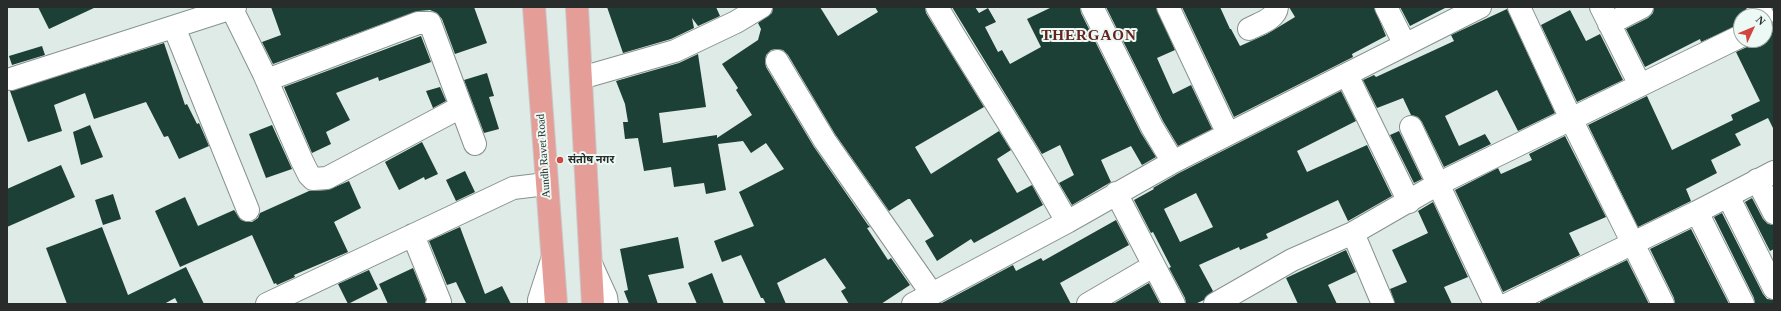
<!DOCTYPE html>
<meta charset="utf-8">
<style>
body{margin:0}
#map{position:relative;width:1781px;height:311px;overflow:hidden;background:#dfebe7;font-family:"Times New Roman",serif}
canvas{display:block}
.frame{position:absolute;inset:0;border:8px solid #282d2b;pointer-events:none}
.north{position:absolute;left:1733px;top:8px;width:40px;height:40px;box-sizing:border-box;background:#ecf9f4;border:1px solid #9ea7a4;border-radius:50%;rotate:46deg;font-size:11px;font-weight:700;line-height:16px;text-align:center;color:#282d2b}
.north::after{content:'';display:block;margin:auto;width:14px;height:18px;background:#d2443f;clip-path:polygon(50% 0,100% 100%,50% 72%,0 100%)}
</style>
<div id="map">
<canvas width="1781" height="311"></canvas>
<div class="frame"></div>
<div class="north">N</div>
</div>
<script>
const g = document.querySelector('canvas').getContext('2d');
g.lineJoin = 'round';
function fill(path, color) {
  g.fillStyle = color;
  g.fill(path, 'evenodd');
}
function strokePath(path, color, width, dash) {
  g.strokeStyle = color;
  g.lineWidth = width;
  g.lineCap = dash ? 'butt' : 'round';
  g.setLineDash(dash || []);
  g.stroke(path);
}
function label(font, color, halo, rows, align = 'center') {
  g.font = font + ' "Times New Roman","Noto Sans Devanagari",serif';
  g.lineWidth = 4;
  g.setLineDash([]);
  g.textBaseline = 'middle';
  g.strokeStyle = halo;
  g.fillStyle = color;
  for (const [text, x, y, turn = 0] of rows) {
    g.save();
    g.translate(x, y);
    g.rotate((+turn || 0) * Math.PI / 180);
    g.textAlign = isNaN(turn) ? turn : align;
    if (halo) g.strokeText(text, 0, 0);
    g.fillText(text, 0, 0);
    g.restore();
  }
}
const building = new Path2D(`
 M38,7H96L49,29Z
 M271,7H474L487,43L455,54L442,19L437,13L430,10L418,11L273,64L262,42L281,35Z
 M607,7H716L720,16L698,26L692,18L694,28L671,39L623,53Z
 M773,7H820L838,36L878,12L875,7H925L926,13L984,107L915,147L931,174L999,131L1011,150L997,159L1017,193L1032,185L1043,205L974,243L971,239L937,261L925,241L934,236L910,199H908L889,211L835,134L788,55L783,50L776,49L771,50L766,55L765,62L766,67L814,147L868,225L870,227L867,228L888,260L891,258L910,285L881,304H849L841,291L846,288L825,258L777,283L786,304H766L763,298H761L741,255L722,262L714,241L754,226L739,192L784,169L766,143L751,153L743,141L718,144L726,190L706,194L704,183L674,187L671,167L644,171L638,138L625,139L623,122H628L625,104L616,81L679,63L698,54L706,107L659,113L663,143L717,135V138L752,115L736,90L738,88L722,64L758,40L761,29L758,23L772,13Z
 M952,7H975L979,13L988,8L996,22L985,27L998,52L1002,50L1010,64L1041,47L1027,19L1052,7H1080L1081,13L1141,133L1156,157L1142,165L1131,146L1101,160L1111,182L1072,205L1059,183L1074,175L1060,145L1042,154Z
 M1106,7H1156L1175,50L1157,58L1173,94L1191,85L1212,129L1178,146L1163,121Z
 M1182,7H1220L1230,29H1231L1240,46L1267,34L1295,17L1289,7H1374L1386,36L1352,54L1353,57L1234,117Z
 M1400,7H1447L1410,26Z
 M1654,7H1746L1749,16H1741V24L1701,42L1700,39L1645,67L1626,29L1648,18L1653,13Z
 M1507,9L1555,113L1518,131L1497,90L1445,116L1459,146L1485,134L1491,144L1444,167L1422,122L1418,117L1411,115L1403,98L1377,108L1363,80L1374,75L1376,77L1454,41L1451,35Z
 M1570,10L1586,41L1600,34L1623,80L1577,102L1541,25Z
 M1774,22V130L1768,118L1735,134L1741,145L1711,160L1717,173L1686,189L1691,201L1638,227L1588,125L1647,96L1672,150L1733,120L1731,115L1760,101L1736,52L1747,47L1752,40H1765V28L1769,27Z
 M421,36L431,62L379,81L378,77L336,93L350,120L326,132L331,144L312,153L284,87Z
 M164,43L185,105L187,104L197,124L199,123L209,146L179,159L168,136L164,137L146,102L94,119L85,93L54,105L62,131L28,142L10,91Z
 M42,46L45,55L12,65L9,56Z
 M487,73L494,96L489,97L499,129L484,133L464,80Z
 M440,87L446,101L433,108L426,91Z
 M1341,91L1356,121L1297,151L1307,172L1367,145L1392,196L1348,221L1338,200L1266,234L1268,238L1240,250L1239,247L1199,265L1213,291L1204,300L1195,304H1186L1185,298L1169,268L1171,267L1153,232L1151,233L1134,200L1154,189L1153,188L1179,173ZM1196,193L1213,227L1180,242L1164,209Z
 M90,125L103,157L81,165L73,132Z
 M272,125L292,169L266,178L249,134Z
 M1399,131L1422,179L1414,183L1390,135Z
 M1565,136L1606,217L1569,233L1580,255L1503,292L1455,190L1498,168L1501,174L1532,160L1529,154Z
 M422,142L438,174L425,180L424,177L399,190L385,162Z
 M61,165L75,197L7,227V189Z
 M465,171L475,192L456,201L446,180Z
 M349,181L361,208L334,222L348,252L294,275L295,277L277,285L276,283L274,284L252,235L180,267L155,211L185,197L198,226L234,210L241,220L247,222H252L258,218L260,213L309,191L328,190Z
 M113,194L121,219L103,225L95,200Z
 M1752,198L1763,219L1768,224L1774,225V249L1770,251L1745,202Z
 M1433,202L1468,277L1444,287L1452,304H1395L1390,289L1407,282L1392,250L1428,233L1418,211Z
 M1722,213L1763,294L1767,299L1774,300V304H1755L1754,298L1714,217Z
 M1116,220L1129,245L1060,283L1071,304H940L1013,265L1016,271L1041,258L1043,261Z
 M102,227L128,295L186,267L204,304H178L175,298L164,304H67L46,248Z
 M460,227L485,294L502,286L511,304H464L466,303L456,282L447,285L429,241Z
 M1691,229L1729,304H1675L1674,298L1650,249Z
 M678,237L684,268L648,275L658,304H629L624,291L628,290L620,249Z
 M1346,250L1356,272L1328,285L1337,304H1298L1286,278Z
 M1627,260L1649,304H1540V302Z
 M413,268L426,300L425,304H388L379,284Z
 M369,270L378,289L348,304L338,284Z
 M712,273L724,304H697L688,283Z
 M1149,283L1160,304H1113Z`);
const minor = new Path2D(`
 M231,7L264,74L302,161L309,175L313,179L327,178L461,107
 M937,7C979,79 1027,148 1067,222
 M1092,7L1152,127L1173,162
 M1168,7L1228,134
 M1386,7L1405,45
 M1519,7L1571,119L1663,304
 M1601,7L1640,85
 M1758,7L1763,16
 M1609,24L1642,7
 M174,27L248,210
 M1249,29C1258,24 1276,19 1277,7
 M777,61L825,141L932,294
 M1347,75L1409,202
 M581,78L675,51L736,22L761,7
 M11,79L235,7
 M267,80L418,23H430L475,144
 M1411,127L1495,304
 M1757,180L1774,213
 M1116,193L1174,304
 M1728,196L1774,288
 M1697,212L1743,304
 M1353,233L1383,304
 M413,235L440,302L437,304
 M591,264L606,297L607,304
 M267,304L513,188L546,184
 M539,304V300L552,260
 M913,304L1067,222L1173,162L1480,7
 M1088,304L1153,266
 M1215,304L1292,260L1353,233L1438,184L1741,36
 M1508,304L1697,212L1774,172`);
const major = new Path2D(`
 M534,7L556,304
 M577,7L593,304`);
const markers = [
 [560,160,4,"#d2443f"]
];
const streetNames = [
 ["Aundh Ravet Road",544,156,-94]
];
const poiNames = [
 ["संतोष नगर",568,160]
];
const districtNames = [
 ["THERGAON",1089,36]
];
fill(building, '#1c4035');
strokePath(minor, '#87928e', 24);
strokePath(major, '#c7c8c8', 24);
strokePath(minor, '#fff', 22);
strokePath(major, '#e59d98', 22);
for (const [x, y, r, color] of markers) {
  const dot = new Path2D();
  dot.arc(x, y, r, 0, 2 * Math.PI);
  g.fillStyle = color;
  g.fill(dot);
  strokePath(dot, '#ecf9f4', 1.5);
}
label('11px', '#282d2b', '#ecf9f4', streetNames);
label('bold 11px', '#282d2b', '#ecf9f4', poiNames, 'left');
g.letterSpacing = '1px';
label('bold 15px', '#66221e', '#ecf9f4', districtNames);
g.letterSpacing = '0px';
</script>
